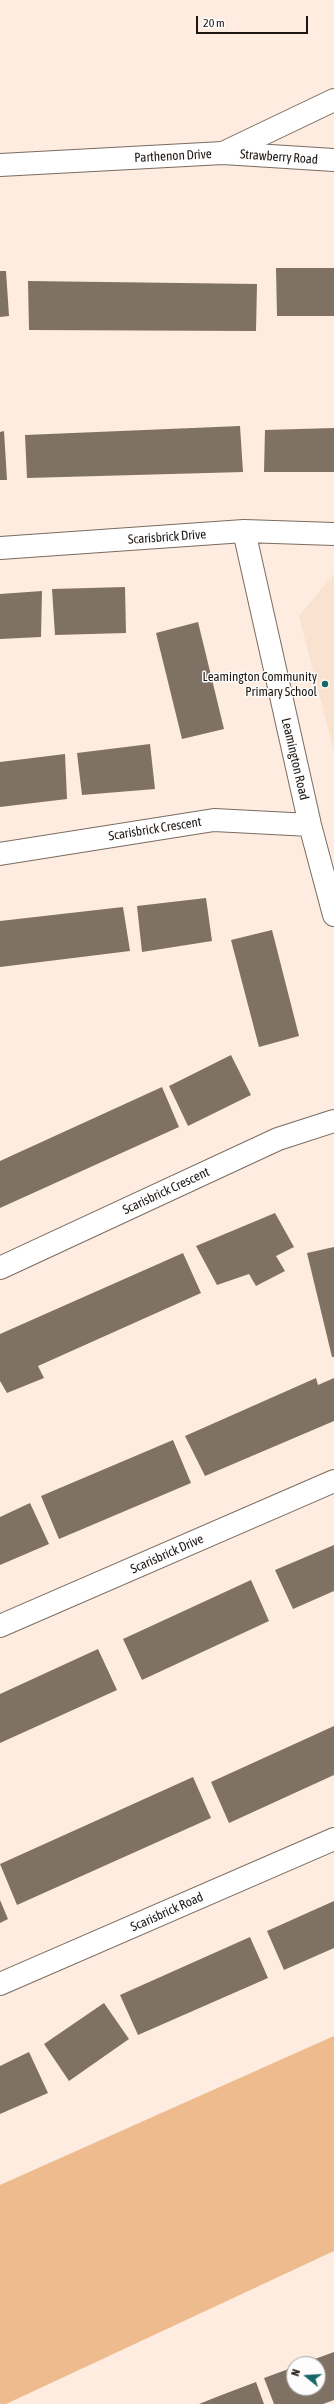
<!DOCTYPE html>
<style>
body{margin:0}
#map{position:relative;width:334px;height:2404px;overflow:hidden;background:#fdecdf;font-family:"Asap Condensed",sans-serif}
canvas{display:block}
.north{position:absolute;left:286px;top:2356px;width:40px;height:40px;box-sizing:border-box;background:#fdfdfd;border:1px solid #a3a19f;border-radius:50%;rotate:288deg;font-size:11px;font-weight:700;line-height:16px;text-align:center;color:#1d1713}
.north::after{content:'';display:block;margin:auto;width:14px;height:18px;background:#176668;clip-path:polygon(50% 0,100% 100%,50% 72%,0 100%)}
.scale{position:absolute;left:196px;top:16px;width:112px;height:18px;box-sizing:border-box;border:2px solid #1d1713;border-top:0;padding-left:5px;font-size:12px;line-height:14px;white-space:nowrap;color:#1d1713;-webkit-text-stroke:3px #fdfdfd;paint-order:stroke}
</style>
<div id="map">
<canvas width="334" height="2404"></canvas>
<div class="north">N</div>
<div class="scale">20 m</div>
</div>
<script>
const g = document.querySelector('canvas').getContext('2d');
g.lineJoin = 'round';
function fill(path, color) {
  g.fillStyle = color;
  g.fill(path, 'evenodd');
}
function strokePath(path, color, width, dash) {
  g.strokeStyle = color;
  g.lineWidth = width;
  g.lineCap = dash ? 'butt' : 'round';
  g.setLineDash(dash || []);
  g.stroke(path);
}
function label(font, color, halo, rows, align = 'center') {
  g.font = font + ' "Asap Condensed",sans-serif';
  g.lineWidth = 3;
  g.setLineDash([]);
  g.textBaseline = 'middle';
  g.strokeStyle = halo;
  g.fillStyle = color;
  for (const [text, x, y, turn = 0] of rows) {
    g.save();
    g.translate(x, y);
    g.rotate((+turn || 0) * Math.PI / 180);
    g.textAlign = isNaN(turn) ? turn : align;
    if (halo) g.strokeText(text, 0, 0);
    g.fillText(text, 0, 0);
    g.restore();
  }
}
const built = new Path2D(`
 M334,574V751L299,616Z`);
const green = new Path2D(`
 M334,2036V2251L6,2404H0V2185Z`);
const building = new Path2D(`
 M276,268H334V316H277Z
 M0,271H6L9,316L0,317Z
 M28,281L257,284L256,331L29,330Z
 M240,426L243,472L27,478L25,435Z
 M334,428V472H264L265,430Z
 M4,431L7,480H0V432Z
 M125,587L126,633L55,635L52,589Z
 M42,591L41,637L0,639V594Z
 M198,622L224,729L182,739L156,633Z
 M150,744L155,789L82,795L77,753Z
 M65,754L67,799L0,807V762Z
 M206,898L212,941L142,952L137,906Z
 M123,907L130,951L0,967V921Z
 M272,930L299,1036L259,1047L231,940Z
 M231,1055L251,1095L188,1126L169,1086Z
 M162,1087L179,1127L0,1208V1161Z
 M275,1213L294,1247L276,1256L285,1271L256,1286L249,1274L217,1285L196,1246Z
 M334,1247V1357H332L307,1253Z
 M183,1253L201,1293L38,1366L44,1378L7,1393L0,1381V1334Z
 M316,1378L318,1385L334,1378V1421L205,1476L185,1436Z
 M173,1440L191,1483L59,1539L41,1496Z
 M30,1503L49,1544L0,1565V1517Z
 M334,1545V1591L293,1609L275,1570Z
 M251,1580L269,1621L142,1680L123,1639Z
 M98,1649L117,1690L0,1743V1694Z
 M334,1726V1775L229,1823L211,1782Z
 M193,1777L211,1818L17,1905L0,1864Z
 M0,1900L8,1919L0,1923Z
 M334,1901V1948L284,1970L267,1931Z
 M250,1937L268,1978L138,2035L120,1995Z
 M104,2003L129,2039L69,2081L44,2044Z
 M29,2052L48,2093L0,2114V2066Z
 M334,2352V2400L323,2404H274L264,2378L294,2367V2388H318V2364H301Z
 M256,2382L264,2404H199L219,2396Z`);
const street = new Path2D(`
 M223,153L334,100
 M244,531L310,825L334,915
 M0,548L244,531L334,534
 M0,854L214,820L310,825
 M0,1268L278,1139L334,1121
 M0,1626L334,1481
 M0,1984L334,1839`);
const secondary = new Path2D(`
 M0,165L223,153L334,160`);
const markers = [
 [325,684,4,"#176668"]
];
const streetNames = [
 ["Parthenon Drive",173,156,-3],
 ["Strawberry Road",279,157,4],
 ["Scarisbrick Drive",167,537,-4],
 ["Leamington Road",295,759,77],
 ["Scarisbrick Crescent",155,829,-9],
 ["Scarisbrick Crescent",166,1191,-25],
 ["Scarisbrick Drive",167,1554,-24],
 ["Scarisbrick Road",167,1912,-24]
];
const poiNames = [
 ["Leamington Community",317,677],
 ["Primary School",317,692]
];
fill(built, '#f9e2cf');
fill(green, '#eebb8e');
fill(building, '#807165');
strokePath(street, '#7a6c60', 24);
strokePath(secondary, '#7a6c60', 24);
strokePath(street, '#fff', 22);
strokePath(secondary, '#fff', 22);
for (const [x, y, r, color] of markers) {
  const dot = new Path2D();
  dot.arc(x, y, r, 0, 2 * Math.PI);
  g.fillStyle = color;
  g.fill(dot);
  strokePath(dot, '#fdfdfd', 1.5);
}
label('13px', '#1d1713', '#fdfdfd', streetNames);
label('13px', '#1d1713', '#fdfdfd', poiNames, 'right');
</script>
